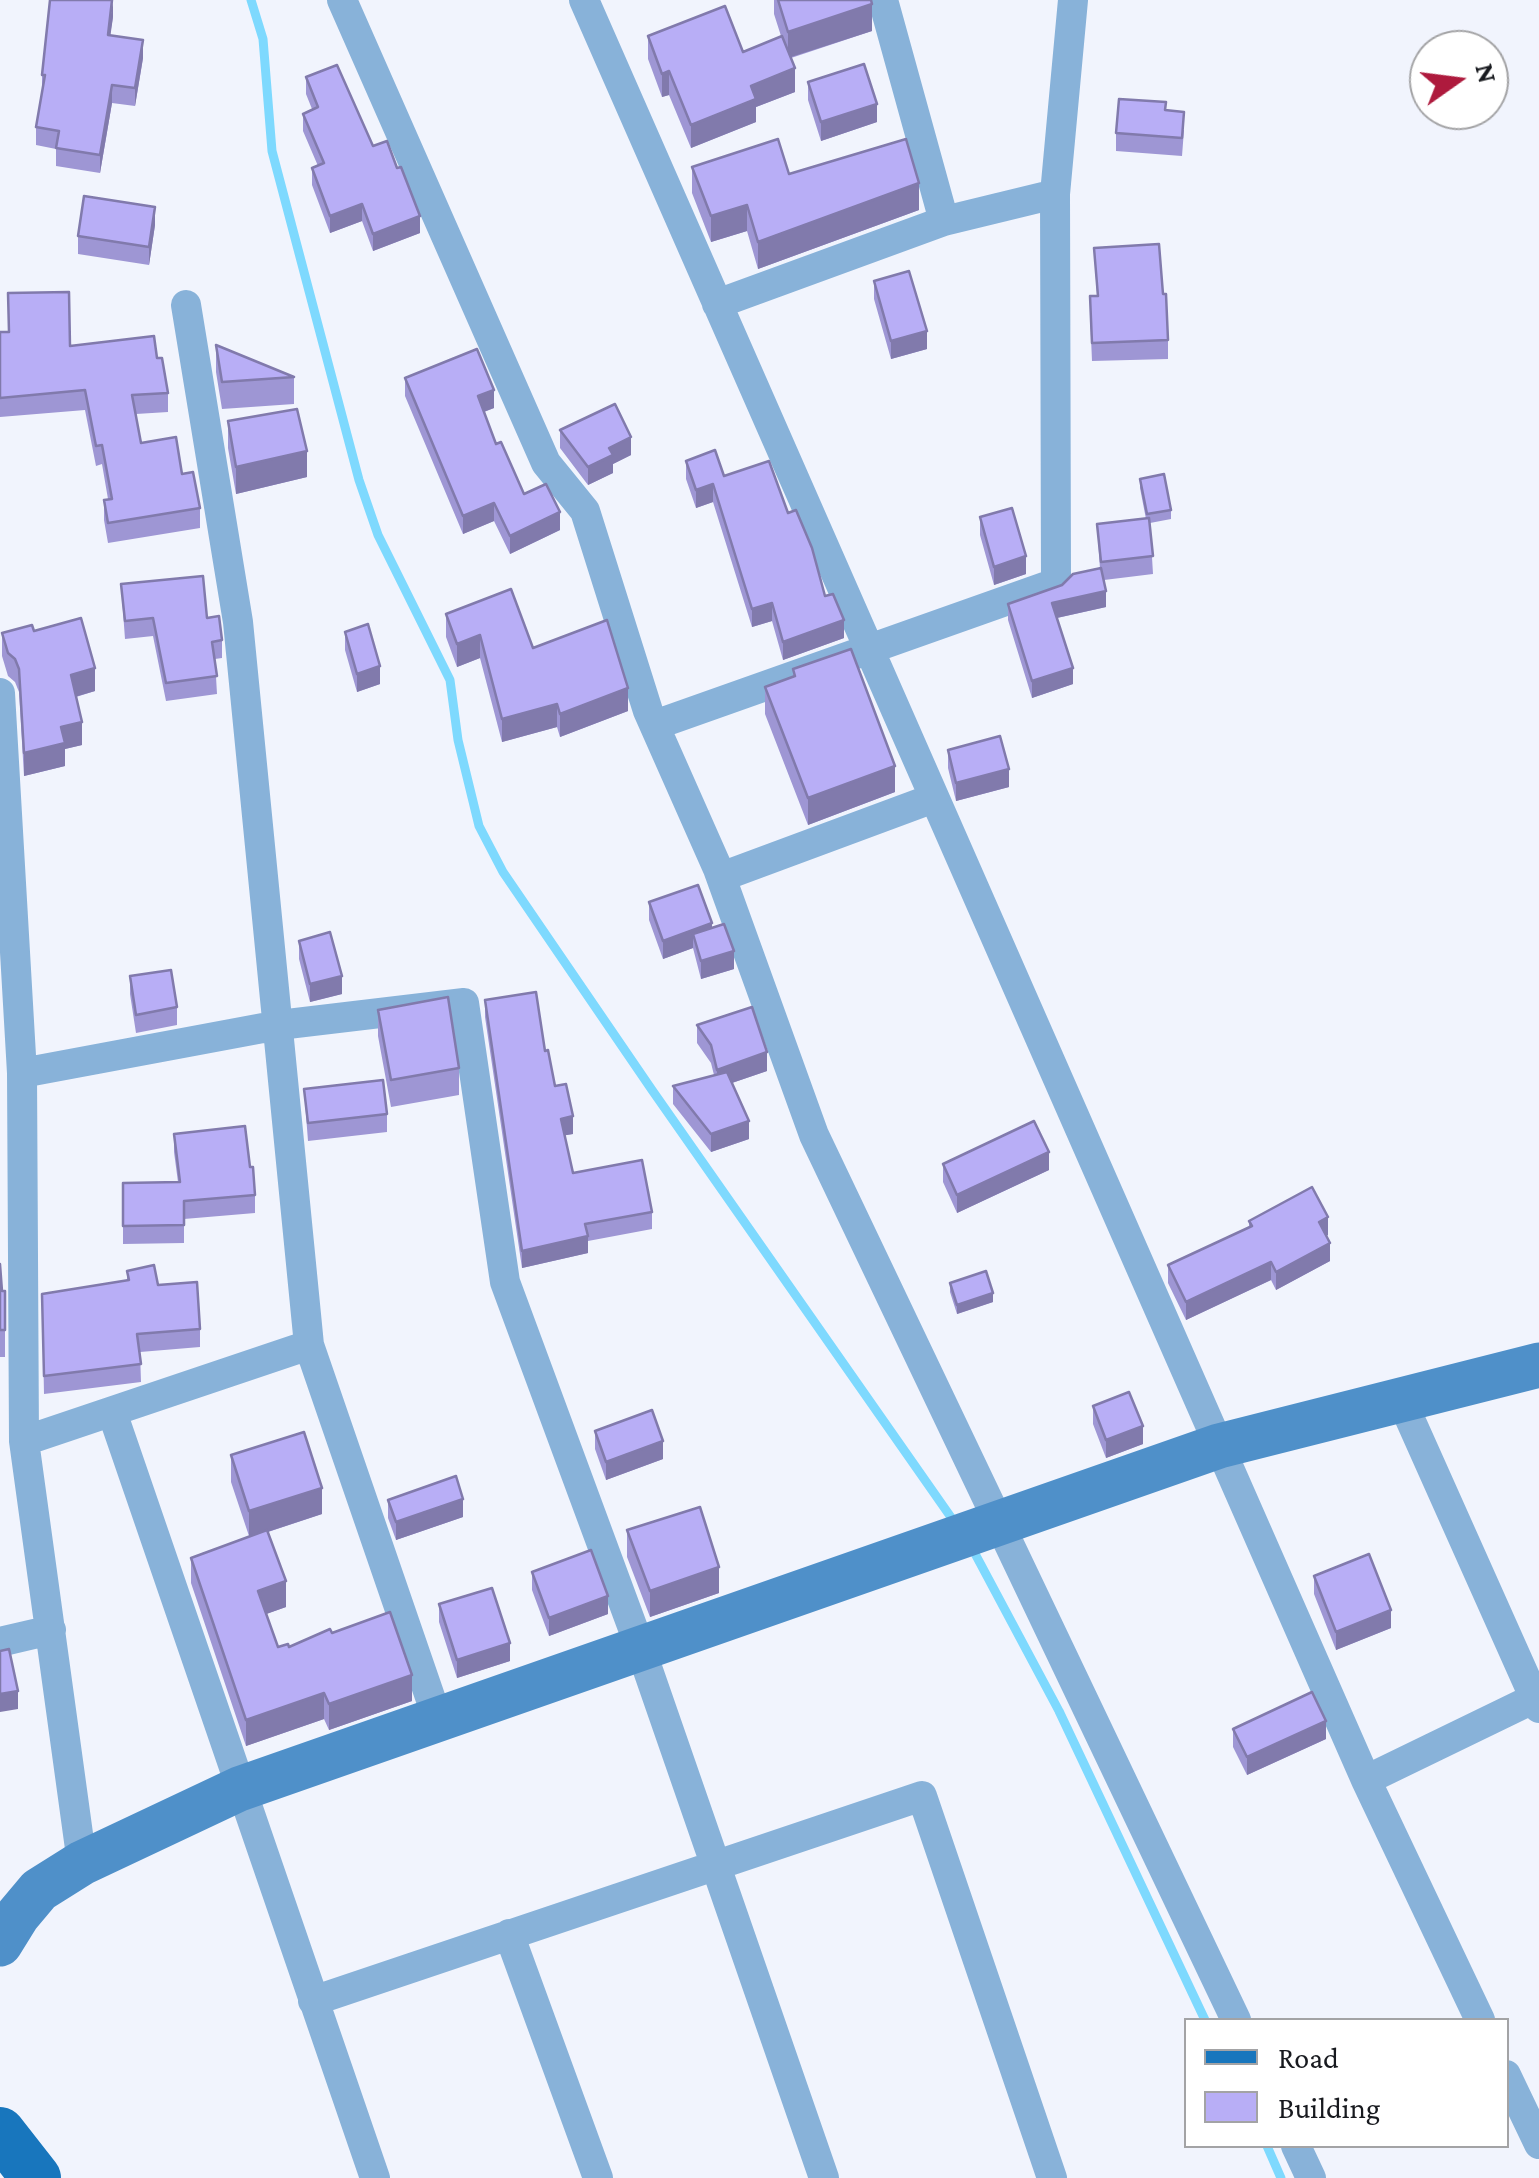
<!DOCTYPE html>
<style>
body{margin:0}
#map{position:relative;width:1539px;height:2178px;overflow:hidden;background:#f1f4fd;font-family:"Crimson Pro",serif}
canvas{display:block}
.legend{position:absolute;left:1184px;top:2018px;width:325px;height:130px;box-sizing:border-box;background:#fff;border:2px solid #a3a3a5;margin:0;padding:12px 18px;list-style:none;font-size:30px;color:#181a1f}
.legend li{display:flex;align-items:center;gap:20px;height:50px}
.legend b{width:50px;border:2px solid #a3a3a5}
.north{position:absolute;left:1409px;top:30px;width:100px;height:100px;box-sizing:border-box;background:#fff;border:2px solid #a3a3a5;border-radius:50%;rotate:76deg;font-size:28px;font-weight:700;line-height:40px;text-align:center;color:#181a1f}
.north::after{content:'';display:block;margin:auto;width:35px;height:45px;background:#ae1a3d;clip-path:polygon(50% 0,100% 100%,50% 72%,0 100%)}
</style>
<div id="map">
<canvas width="1539" height="2178"></canvas>
<ul class="legend">
<li><b style="height:12px;background:#1876bd"></b>Road</li>
<li><b style="height:28px;background:#b8aef6"></b>Building</li>
</ul>
<div class="north">N</div>
</div>
<script>
const g = document.querySelector('canvas').getContext('2d');
g.lineJoin = 'round';
function strokePath(path, color, width, dash) {
  g.strokeStyle = color;
  g.lineWidth = width;
  g.lineCap = dash ? 'butt' : 'round';
  g.setLineDash(dash || []);
  g.stroke(path);
}
function fill(path, color) {
  g.fillStyle = color;
  g.fill(path, 'evenodd');
}
const stream = new Path2D(`
 M251,0L263,39L272,151L359,480L378,535L450,680L458,740L479,826L503,872L652,1090L955,1523
 M972,1548L1059,1711L1205,2020
 M1267,2146L1281,2178`);
const street = new Path2D(`
 M342,0L546,463L585,511L648,711L718,869L814,1135L1236,2020
 M584,0L1366,1780L1480,2020
 M883,0L944,221
 M717,304L944,221L1055,194
 M186,305L238,622L309,1345L438,1720
 M0,693L22,1073L24,1441L82,1863
 M655,725L1056,583L1055,194L1073,0
 M721,877L934,798
 M22,1073L279,1025L464,1003L505,1282L641,1650L824,2178
 M1401,1399L1539,1708
 M112,1412L375,2178
 M24,1441L309,1345
 M0,1642L51,1630
 M1366,1780L1539,1696
 M509,1934L598,2178
 M313,2001L922,1796L1052,2178
 M1506,2075L1539,2144
 M1296,2146L1311,2178`);
const secondary = new Path2D(`
 M0,1944L18,1915L39,1890L82,1863L239,1789L1219,1446L1539,1365`);
const primary = new Path2D(`
 M0,2132L36,2178`);
const wall = new Path2D(`
 M774,0H871L872,31L791,58L795,92L756,107V122L691,148L669,95L662,97L648,59V36L743,52L781,36L774,14Z
 M113,17L110,35L143,58L135,106L112,103L100,173L56,166V149L36,145V127L42,90V75Z
 M306,77L373,146L420,233L373,251L362,221L330,233L312,185V168L318,166L303,131V114L312,109L306,94Z
 M808,82L877,122L821,141L808,100Z
 M1184,130L1182,156L1116,151V133Z
 M692,167L789,174L919,210L758,269L747,231L711,242L692,193Z
 M155,225L149,265L78,254V236Z
 M1094,248L1163,294L1168,340V359L1092,361L1090,314L1097,296Z
 M874,281L927,349L891,359L874,299Z
 M0,332L70,346L157,358L168,393V412L136,414L141,443L182,474L200,508V528L108,543L104,520V500L108,499L102,464L96,466L85,410L0,417Z
 M216,345L294,377V404L222,409L216,372Z
 M405,378L494,408L484,412L496,444L524,494L560,530L510,554L494,521L463,534L405,396Z
 M228,421L307,477L236,494L228,448Z
 M560,430L631,455L613,464V473L588,485L560,448Z
 M686,461L724,476L788,513L844,638L783,660L772,621L752,627L713,502L696,508L686,479Z
 M1140,479L1171,510V519L1150,523L1153,574L1104,580L1106,607L1057,618L1073,684L1032,698L1008,620V604L1062,585L1100,569L1097,524L1146,519L1140,488Z
 M980,517L1026,574L994,585L980,535Z
 M121,584L207,618L222,640V658L215,659L217,694L166,701L153,636L125,639Z
 M446,614L533,648L628,711L560,737L557,727L502,742L480,658L457,667L446,637Z
 M34,631L95,691L76,697L82,745L65,749V766L24,776L19,692L15,682L8,676L2,656V633Z
 M345,632L380,684L357,692L345,650Z
 M793,669L895,792L808,825L765,714V687L793,677Z
 M948,750L1009,787L956,801L948,768Z
 M649,902L712,928L734,969L701,979L693,948L663,959L649,920Z
 M299,941L342,994L310,1002L299,959Z
 M130,976L177,1007V1025L136,1033L130,994Z
 M485,1000L545,1051L555,1086L573,1134L565,1135L573,1173L652,1212V1229L588,1241V1253L522,1268L485,1017Z
 M378,1010L459,1068V1095L391,1107L378,1036Z
 M697,1025L767,1071L732,1083L749,1139L711,1152L673,1104V1086L714,1075L711,1063L697,1043Z
 M304,1089L387,1114V1132L308,1141Z
 M174,1134L250,1167L255,1195V1213L184,1219V1243L123,1244V1183L178,1182L174,1152Z
 M943,1164L1049,1170L957,1213L943,1182Z
 M1249,1221L1328,1235L1326,1236L1330,1261L1276,1290L1271,1280L1186,1320L1168,1283V1265L1249,1228Z
 M0,1264L2,1291H5V1357H0Z
 M127,1271L158,1285L200,1329V1347L140,1352L141,1382L44,1394L42,1294L127,1280Z
 M950,1283L993,1302L957,1314L950,1292Z
 M1093,1406L1143,1444L1106,1458L1093,1424Z
 M595,1431L663,1459L606,1480L595,1449Z
 M231,1455L322,1514L268,1532L286,1607L266,1614L278,1647H289L332,1633L412,1701L329,1730L324,1719L246,1746L191,1583V1558L249,1536L231,1482Z
 M388,1500L463,1517L396,1540L388,1518Z
 M627,1530L719,1593L650,1617L627,1557Z
 M532,1572L608,1614L549,1636L532,1590Z
 M1314,1576L1391,1628L1336,1650L1314,1594Z
 M439,1604L510,1661L457,1678L439,1622Z
 M1233,1729L1326,1739L1247,1775L1233,1747Z`);
const shadedWall = new Path2D(`
 M113,0V17L108,53V35Z
 M872,4V31L788,58V32Z
 M143,40V58L135,106V88Z
 M795,68V92L756,107V122L691,148V125L751,86Z
 M669,71V95L662,97V74Z
 M112,85V103L100,173V155Z
 M877,104V122L821,141V122Z
 M919,183V210L758,269V242Z
 M362,204V221L330,233V216Z
 M747,205V231L711,242V216Z
 M155,207V225L149,265V247Z
 M420,216V233L373,251V234Z
 M927,331V349L891,359V341Z
 M494,390V408L478,414V396Z
 M631,437V455L613,464V473L588,485V467L609,448Z
 M307,451V477L236,494V467Z
 M713,484V502L696,508V490Z
 M494,503V521L463,534V516Z
 M560,512V530L510,554V536Z
 M1026,556V574L994,585V567Z
 M1106,591V607L1052,619V603Z
 M772,603V621L752,627V609Z
 M844,620V638L783,660V642Z
 M480,635V658L457,667V644Z
 M380,666V684L357,692V674Z
 M95,668V691L71,698V675Z
 M1073,668V684L1032,698V681Z
 M628,688V711L560,737V714Z
 M557,704V727L502,742V719Z
 M82,722V745L65,749V766L24,776V753L61,727Z
 M895,766V792L808,825V798Z
 M1009,769V787L956,801V783Z
 M712,923V941L693,934V948L663,959V941Z
 M734,951V969L701,979V961Z
 M342,976V994L310,1002V984Z
 M767,1052V1071L717,1088V1070Z
 M573,1116V1134L561,1136V1119Z
 M749,1121V1139L711,1152V1134Z
 M1049,1152V1170L957,1213V1195Z
 M1328,1217V1235L1319,1240V1222Z
 M588,1236V1253L522,1268V1251Z
 M1330,1243V1261L1276,1290V1272Z
 M1271,1262V1280L1186,1320V1302Z
 M993,1293V1302L957,1314V1305Z
 M1143,1426V1444L1106,1458V1440Z
 M663,1441V1459L606,1480V1462Z
 M322,1488V1514L249,1538V1511Z
 M463,1499V1517L396,1540V1522Z
 M719,1567V1593L650,1617V1591Z
 M286,1581V1607L258,1617V1591Z
 M608,1596V1614L549,1636V1618Z
 M1391,1610V1628L1336,1650V1632Z
 M510,1643V1661L457,1678V1660Z
 M412,1675V1701L329,1730V1704Z
 M18,1691V1709L0,1712V1694Z
 M324,1693V1719L246,1746V1720Z
 M1326,1721V1739L1247,1775V1757Z`);
const building = new Path2D(`
 M50,0H112L108,35L143,40L135,88L112,85L100,155L56,148L59,131L36,127L45,75H42Z
 M778,0H871L872,4L788,32Z
 M725,6L743,52L782,36L795,68L751,86L756,99L691,125L669,71L662,74L648,36Z
 M864,64L877,104L821,122L808,82Z
 M337,65L373,146L387,141L397,168L401,167L420,216L373,234L362,204L330,216L312,168L324,163L303,114L318,107L306,77Z
 M1119,99L1166,102L1165,110L1184,112L1182,138L1116,133Z
 M778,139L789,174L906,139L919,183L758,242L747,205L711,216L692,167Z
 M84,196L155,207L149,247L78,236Z
 M1159,244L1163,294H1166L1168,340L1092,343L1090,296H1098L1094,248Z
 M909,271L927,331L891,341L874,281Z
 M69,292L70,346L154,336L157,358H162L168,393L132,395L141,443L176,437L182,474L193,472L200,508L108,523L104,500L112,499L102,445L96,446L85,390L0,398V332H9L8,293Z
 M216,345L294,377L222,382Z
 M477,349L494,390L478,396L496,444L501,442L524,494L546,484L560,512L510,536L494,503L463,516L405,378Z
 M615,404L631,437L609,448L613,455L588,467L560,430Z
 M297,409L307,451L236,467L228,421Z
 M715,450L724,476L769,461L788,513L796,510L812,548L825,596L833,594L844,620L783,642L772,603L752,609L713,484L696,490L686,461Z
 M1164,474L1171,510L1147,514L1140,479Z
 M1012,508L1026,556L994,567L980,517Z
 M1149,518L1153,556L1101,562L1097,524Z
 M1101,568L1106,591L1052,603L1073,668L1032,681L1008,604L1062,585L1073,574Z
 M203,576L207,618L219,616L222,640L212,642L217,676L166,683L153,618L125,621L121,584Z
 M511,589L533,648L607,620L628,688L560,714L557,704L502,719L480,635L457,644L446,614Z
 M81,618L95,668L71,675L82,722L61,727L65,743L24,753L19,669L15,659L8,653L2,633L32,625L34,631Z
 M368,624L380,666L357,674L345,632Z
 M851,649L895,766L808,798L765,687L795,676L793,669Z
 M1000,736L1009,769L956,783L948,750Z
 M698,885L712,923L663,941L649,902Z
 M724,924L734,951L701,961L693,934Z
 M330,932L342,976L310,984L299,941Z
 M171,970L177,1007L136,1015L130,976Z
 M536,992L545,1051L548,1050L555,1086L566,1084L573,1116L561,1119L573,1173L642,1160L652,1212L585,1224L588,1236L522,1251L485,1000Z
 M448,997L459,1068L391,1080L378,1010Z
 M752,1007L767,1052L717,1070L711,1045L697,1025Z
 M727,1072L749,1121L711,1134L673,1086Z
 M383,1080L387,1114L308,1123L304,1089Z
 M1034,1121L1049,1152L957,1195L943,1164Z
 M245,1126L250,1167H253L255,1195L184,1201V1225L123,1226V1183L180,1182L174,1134Z
 M1312,1187L1328,1217L1319,1222L1330,1243L1276,1272L1271,1262L1186,1302L1168,1265L1252,1226L1249,1221Z
 M0,1264L2,1291H5V1330H0Z
 M154,1265L158,1285L197,1282L200,1329L137,1334L141,1364L44,1376L42,1294L129,1280L127,1271Z
 M986,1271L993,1293L957,1305L950,1283Z
 M1129,1392L1143,1426L1106,1440L1093,1406Z
 M652,1410L663,1441L606,1462L595,1431Z
 M304,1432L322,1488L249,1511L231,1455Z
 M456,1476L463,1499L396,1522L388,1500Z
 M700,1507L719,1567L650,1591L627,1530Z
 M267,1530L286,1581L258,1591L278,1647L288,1644L289,1647L330,1629L332,1633L390,1612L412,1675L329,1704L324,1693L246,1720L191,1558Z
 M591,1550L608,1596L549,1618L532,1572Z
 M1369,1554L1391,1610L1336,1632L1314,1576Z
 M492,1588L510,1643L457,1660L439,1604Z
 M9,1649L18,1691L0,1694V1651Z
 M1312,1692L1326,1721L1247,1757L1233,1729Z`);
strokePath(stream, '#7ed9fe', 9);
strokePath(street, '#88b2d9', 30);
strokePath(secondary, '#4f90c9', 45);
strokePath(primary, '#1876bd', 50);
fill(wall, '#9e96d4');
fill(shadedWall, '#817aac');
fill(building, '#b8aef6');
strokePath(building, '#817aac', 2.5);
</script>
